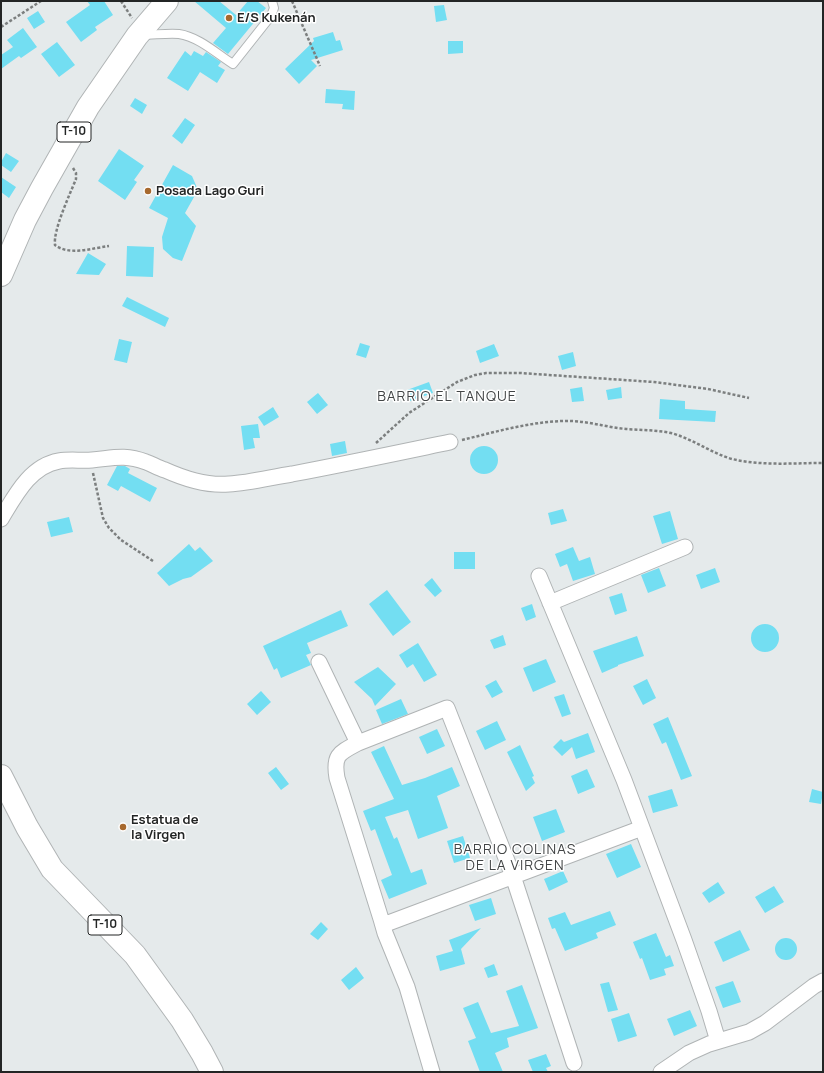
<!DOCTYPE html>
<meta charset="utf-8">
<style>
body{margin:0}
#map{position:relative;width:824px;height:1073px;overflow:hidden;background:#e5eaeb;font-family:Manrope,sans-serif}
canvas{display:block}
.frame{position:absolute;inset:0;border:2px solid #232525;pointer-events:none}
</style>
<div id="map">
<canvas width="824" height="1073"></canvas>
<div class="frame"></div>
</div>
<script>
const g = document.querySelector('canvas').getContext('2d');
g.lineJoin = 'round';
function fill(path, color) {
  g.fillStyle = color;
  g.fill(path, 'evenodd');
}
function strokePath(path, color, width, dash) {
  g.strokeStyle = color;
  g.lineWidth = width;
  g.lineCap = dash ? 'butt' : 'round';
  g.setLineDash(dash || []);
  g.stroke(path);
}
function label(font, color, halo, rows, align = 'center') {
  g.font = font + ' Manrope,sans-serif';
  g.lineWidth = 3;
  g.setLineDash([]);
  g.textBaseline = 'middle';
  g.strokeStyle = halo;
  g.fillStyle = color;
  for (const [text, x, y, turn = 0] of rows) {
    g.save();
    g.translate(x, y);
    g.rotate((+turn || 0) * Math.PI / 180);
    g.textAlign = isNaN(turn) ? turn : align;
    if (halo) g.strokeText(text, 0, 0);
    g.fillText(text, 0, 0);
    g.restore();
  }
}
const building = new Path2D(`
 M87,1H104L113,15L95,27L97,30L81,42L66,22L90,5Z
 M194,1H219L236,15L248,1H257L266,8L228,54L213,43L226,28Z
 M444,5L447,20L436,22L434,6Z
 M38,11L45,22L34,29L27,18Z
 M23,28L37,47L21,58L19,56L1,69V55L13,47L7,40Z
 M333,32L336,41L340,40L343,50L311,60L317,66L299,84L285,69L314,41L313,38Z
 M448,41H463V53L448,54Z
 M57,42L75,65L59,77L41,54Z
 M185,51L191,56L194,51L203,56L206,52L221,62L218,66L225,70L217,83L200,72L188,91L167,78Z
 M326,89L355,91L354,110L342,109L343,104L325,103Z
 M135,98L147,105L142,114L130,106Z
 M185,118L195,125L182,144L172,136Z
 M119,149L144,166L134,180L137,182L125,200L98,181Z
 M6,153L19,161L11,172L1,165V162Z
 M173,165L192,176L198,190L185,213L196,226L182,261L173,258L163,249L162,237L168,218L149,208Z
 M1,177L16,187L9,198L1,192Z
 M127,246L154,247L153,277L126,276Z
 M88,253L106,264L99,275L76,274Z
 M127,297L169,318L165,327L122,306Z
 M119,339L132,342L127,363L114,360Z
 M360,343L370,346L366,358L356,355Z
 M494,344L499,356L480,363L476,351Z
 M573,352L576,366L562,370L558,356Z
 M429,382L433,393L410,401L407,390Z
 M582,387L584,401L572,402L570,389Z
 M621,387L622,398L608,400L606,390Z
 M318,393L328,405L317,414L307,402Z
 M660,399L685,401V409L716,411L715,422L659,419Z
 M273,407L279,417L264,426L258,417Z
 M258,424L260,438H253L255,448L244,450L241,426Z
 M345,441L347,453L332,456L330,444Z
 M470 460a14 14 0 1 1 28 0a14 14 0 1 1-28 0Z
 M117,466H125L130,469L128,473L157,488L150,502L121,486L118,491L107,485Z
 M563,509L567,521L551,525L548,513Z
 M670,511L678,539L662,544L653,516Z
 M69,517L73,532L51,537L47,522Z
 M189,544L195,551L200,547L213,561L191,577L183,579L169,586L157,573Z
 M573,547L579,561L590,557L595,574L573,581L567,564L560,567L555,554Z
 M454,552H475V569H454Z
 M659,568L666,586L648,593L641,575Z
 M715,568L720,582L701,589L696,575Z
 M432,578L442,591L435,597L424,585Z
 M387,590L411,622L393,636L369,604Z
 M622,593L627,611L615,615L609,597Z
 M532,604L536,617L526,621L521,608Z
 M341,610L348,626L307,643L311,653L306,655L311,665L281,678L277,668L274,670L263,646Z
 M751 638a14 14 0 1 1 28 0a14 14 0 1 1-28 0Z
 M503,635L506,645L494,649L490,640Z
 M637,636L644,656L618,665V666L602,673L593,651Z
 M418,643L437,675L424,682L413,664L407,668L399,655Z
 M546,659L556,682L533,692L523,668Z
 M378,667L396,684L375,706L372,699L354,682Z
 M647,679L656,698L643,705L633,686Z
 M496,680L503,692L492,698L485,686Z
 M261,691L271,702L257,715L247,704Z
 M564,694L571,714L562,717L554,697Z
 M401,699L408,714L382,724L376,710Z
 M668,717L692,776L681,780L666,742L662,744L653,724Z
 M497,721L506,740L485,750L476,731Z
 M437,729L445,746L427,754L419,737Z
 M588,733L595,752L576,759L572,747L562,756L553,747L561,739L564,742Z
 M520,745L534,776L532,777L535,783L526,791L507,752Z
 M384,746L402,785L425,778L452,767L460,786L437,796L448,828L418,839L408,810L385,817L394,839L397,837L411,873L422,869L427,884L389,899L381,880L392,875L375,829L371,831L363,811L394,799L371,752Z
 M276,767L289,784L281,790L268,773Z
 M587,769L595,787L578,794L571,776Z
 M672,789L678,806L653,813L648,796Z
 M812,789L823,792L821,804L809,802Z
 M556,809L565,832L542,841L533,817Z
 M463,836L470,858L454,863L447,841Z
 M631,844L641,867L617,878L606,854Z
 M563,871L568,882L549,891L544,879Z
 M718,882L725,893L709,903L702,893Z
 M774,886L784,902L765,913L755,897Z
 M491,898L496,914L475,921L469,905Z
 M610,911L616,925L596,933L598,938L565,951L555,928L552,929L548,918L565,912L571,925Z
 M321,922L328,929L318,940L310,934Z
 M481,928L461,949L465,964L440,971L436,956L453,951L449,940Z
 M740,930L750,950L723,962L714,942Z
 M656,933L666,957L670,955L674,966L664,969L666,975L650,980L642,958L640,959L633,942Z
 M775 949a11 11 0 1 1 22 0a11 11 0 1 1-22 0Z
 M494,964L498,975L488,978L484,968Z
 M356,967L364,978L349,990L341,980Z
 M733,981L741,1002L723,1008L715,987Z
 M609,982L618,1010L608,1012L600,984Z
 M522,985L538,1028L507,1038L509,1047L495,1053L503,1072H480L468,1041L476,1038L463,1008L478,1002L491,1033L519,1026L506,991Z
 M690,1010L697,1026L674,1036L667,1019Z
 M629,1013L637,1036L618,1042L611,1019Z
 M546,1054L551,1066L546,1068L548,1072H533L528,1060Z`);
const path = new Path2D(`
 M121,1L132,18
 M292,1L320,66
 M1,27L41,1
 M73,168L76,173V179C70,194 53,230 55,245C69,256 93,248 109,246
 M462,440C495,432 529,422 563,421C584,420 605,427 626,429C641,430 656,430 671,433C693,439 711,453 732,459C762,466 793,463 823,463
 M376,443L409,413L457,382L475,375L486,373H520L654,382L708,389L749,398
 M93,473L103,518L109,528L121,540L153,561`);
const service = new Path2D(`
 M142,35C154,35 167,33 179,34C199,37 217,54 233,64L271,16L274,8L272,1`);
const minor = new Path2D(`
 M1,519C15,496 30,466 59,461C70,459 81,461 92,460C114,458 124,454 146,462C152,464 158,468 165,470C185,479 208,486 229,484C250,483 272,477 292,474C345,464 397,453 450,442
 M539,576L624,780L684,940L709,1011L718,1041
 M550,603L685,547
 M319,662L358,743
 M383,925L642,828
 M432,1072L407,987L385,933L381,919L337,778C333,755 339,753 358,743L447,708L513,876L574,1063
 M661,1072L689,1053L709,1044L749,1032L765,1023L814,986L823,981`);
const trunk = new Path2D(`
 M1,275L25,220L42,188L88,107L137,36L167,1
 M1,776L27,827L52,869L135,955L182,1020L202,1053L212,1072`);
const markers = [
 [229,18,4,"#a7692e"],
 [148,191,4,"#a7692e"],
 [123,827,4,"#a7692e"]
];
const shields = [
 [74,132,34],
 [105,925,34]
];
const shieldNames = [
 ["T-10",74,132],
 ["T-10",105,925]
];
const poiNames = [
 ["E/S Kukenán",237,18],
 ["Posada Lago Guri",156,191],
 ["Estatua de",131,820],
 ["la Virgen",131,835]
];
const neighbourhoodNames = [
 ["BARRIO EL TANQUE",447,397],
 ["BARRIO COLINAS",515,850],
 ["DE LA VIRGEN",515,866]
];
fill(building, '#73def2');
strokePath(service, '#b0b4b5', 10);
strokePath(minor, '#b0b4b5', 17);
strokePath(trunk, '#b0b4b5', 24);
strokePath(path, '#7c7f7f', 2.5, [3, 2]);
strokePath(service, '#fff', 8);
strokePath(minor, '#fff', 15);
strokePath(trunk, '#fff', 22);
for (const [x, y, r, color] of markers) {
  const dot = new Path2D();
  dot.arc(x, y, r, 0, 2 * Math.PI);
  g.fillStyle = color;
  g.fill(dot);
  strokePath(dot, '#fff', 1.5);
}
for (const [x, y, w] of shields) {
  const box = new Path2D();
  box.roundRect(x - w / 2, y - 10, w, 20, 3);
  g.fillStyle = '#fff';
  g.fill(box);
  strokePath(box, '#232525', 1);
}
label('bold 12px', '#232525', null, shieldNames);
label('bold 13px', '#232525', '#fff', poiNames, 'left');
g.letterSpacing = '1px';
label('14px', '#424546', '#fff', neighbourhoodNames);
g.letterSpacing = '0px';
</script>
